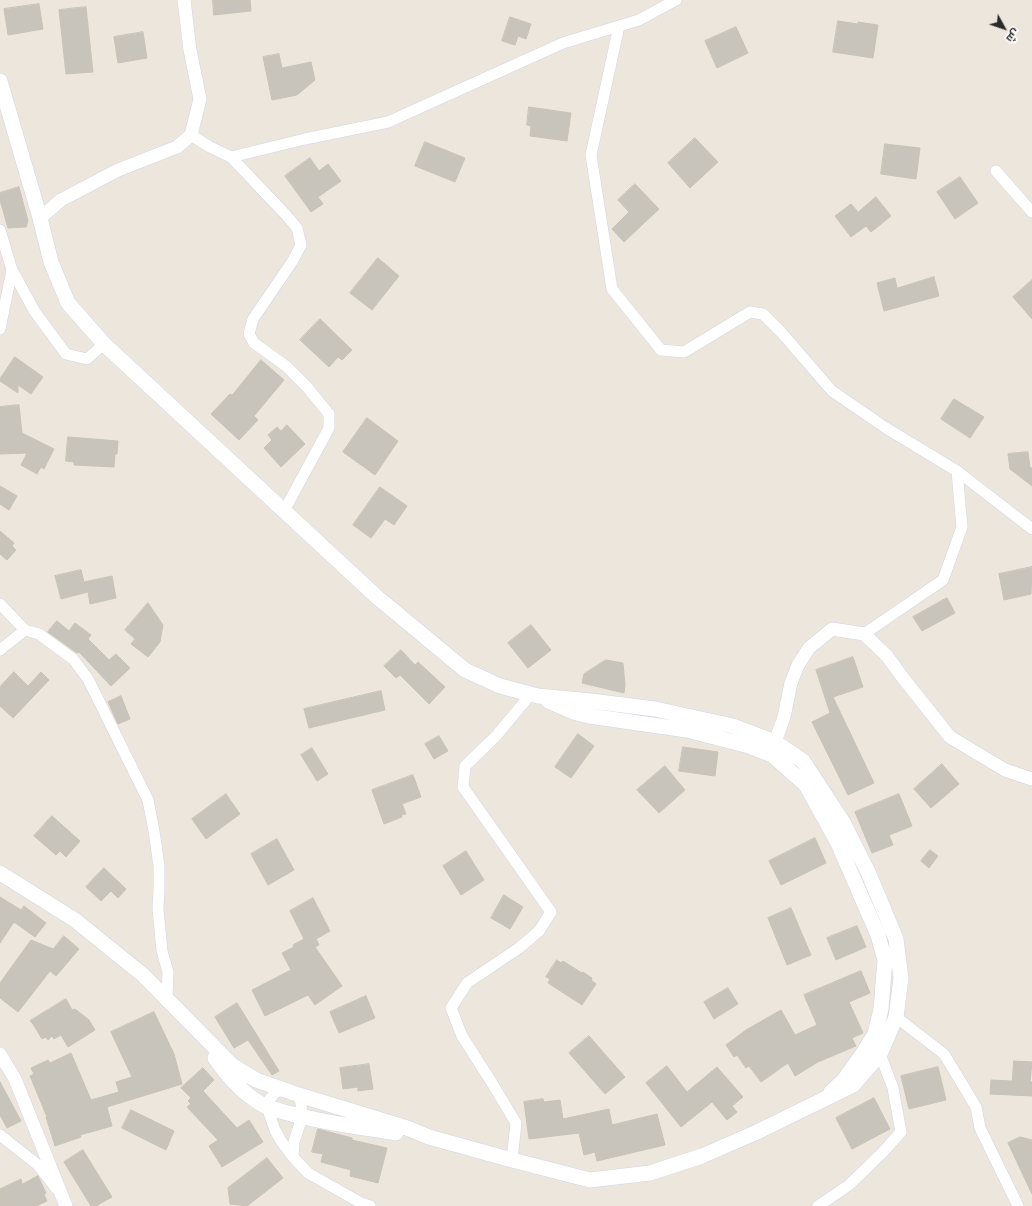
<!DOCTYPE html>
<meta charset="utf-8">
<style>
body{margin:0}
#map{position:relative;width:1032px;height:1206px;overflow:hidden;background:#ede6dc;font-family:Barlow,Cairo,sans-serif}
canvas{display:block}
.north{position:absolute;left:984px;top:8px;width:40px;height:40px;-webkit-text-stroke:3px #fff;paint-order:stroke;rotate:130deg;font-size:11px;font-weight:700;line-height:16px;text-align:center;color:#2b2b2b}
.north::after{content:'';display:block;margin:auto;width:14px;height:18px;background:#2b2b2b;clip-path:polygon(50% 0,100% 100%,50% 72%,0 100%)}
</style>
<div id="map">
<canvas width="1032" height="1206"></canvas>
<div class="north">ش</div>
</div>
<script>
const g = document.querySelector('canvas').getContext('2d');
g.lineJoin = 'round';
function fill(path, color) {
  g.fillStyle = color;
  g.fill(path, 'evenodd');
}
function strokePath(path, color, width, dash) {
  g.strokeStyle = color;
  g.lineWidth = width;
  g.lineCap = dash ? 'butt' : 'round';
  g.setLineDash(dash || []);
  g.stroke(path);
}
const building = new Path2D(`
 M213,0H250L251,11L214,15Z
 M39,4L43,29L8,35L4,9Z
 M86,7L93,72L66,74L59,10Z
 M510,17L531,24L526,39L518,36L515,45L502,41Z
 M838,21L858,24V22L878,25L873,58L833,52Z
 M736,27L748,53L717,68L705,41Z
 M143,32L147,58L118,63L114,37Z
 M279,54L282,68L311,62L315,80L297,95L272,100L263,57Z
 M529,107L571,113L567,141L530,136L531,126L527,125Z
 M695,138L718,162L690,188L668,163Z
 M425,142L465,158L455,182L415,166Z
 M885,144L920,148L916,179L881,174Z
 M310,158L319,171L328,164L341,181L318,197L323,204L311,212L285,176Z
 M960,177L978,203L955,219L937,192Z
 M635,184L659,209L624,242L612,229L629,212L618,200Z
 M19,187L28,221L26,227L8,228L0,200V193Z
 M876,197L891,216L871,232L866,226L851,237L835,216L851,204L858,212Z
 M378,258L399,276L372,310L350,293Z
 M934,277L939,296L884,311L877,283L895,278L897,288Z
 M1032,280V319L1013,297Z
 M320,319L352,350L342,360L338,357L329,367L300,340Z
 M15,357L43,377L31,394L18,385V393L0,381V379Z
 M261,360L284,380L254,416L258,420L239,440L211,414L230,394L232,395Z
 M954,399L984,417L970,438L941,419Z
 M19,405L22,433L54,449L44,469L41,467L37,474L21,465L27,453L0,454V407Z
 M367,418L398,441L375,475L343,452Z
 M287,425L305,444L281,467L264,448L272,440L268,435L277,427L281,431Z
 M68,437L118,441L117,454H115L114,467L74,465V462L66,461Z
 M1028,452L1030,468H1032V486L1010,469L1008,454Z
 M0,486L17,496L9,510L0,504Z
 M380,487L407,506L394,525L385,519L371,538L353,525Z
 M0,531L14,543L12,546L16,550L7,560L0,554Z
 M1032,567L1031,594L1004,600L999,574Z
 M81,570L84,582L112,576L116,598L90,604L88,592L61,599L55,576Z
 M947,598L955,613L922,631L913,617Z
 M148,603L163,625L160,642L148,657L131,644L135,639L125,630Z
 M57,621L69,631L75,623L91,635L88,639L109,660L116,654L130,668L111,686L79,652L77,653L48,632Z
 M531,625L551,650L528,668L508,643Z
 M401,650L415,665L418,662L445,687L429,704L400,675L396,678L384,666Z
 M853,657L863,687L833,697L874,783L848,795L812,722L830,713L816,670Z
 M606,660L623,663L625,685L624,693L582,683L584,674Z
 M14,672L28,686L41,672L49,680L13,718L0,706V687Z
 M381,691L385,710L309,728L304,709Z
 M121,696L130,719L118,724L108,702Z
 M578,734L594,746L571,778L555,767Z
 M439,736L448,751L434,759L425,744Z
 M683,747L718,752L715,776L679,771Z
 M312,748L328,774L317,781L301,755Z
 M942,764L959,784L931,808L914,789Z
 M665,766L685,790L659,813L637,790Z
 M413,775L421,797L402,804L406,814L401,815L402,817L384,824L372,790Z
 M226,794L240,814L206,839L192,819Z
 M899,794L912,826L889,835L893,845L872,853L855,812Z
 M52,816L80,841L66,857L60,851L56,855L34,836Z
 M815,838L826,863L781,885L769,861Z
 M277,839L294,870L268,885L251,854Z
 M930,850L938,856L929,868L921,861Z
 M466,851L484,880L461,895L443,866Z
 M104,868L126,889L118,898L111,891L101,901L86,887Z
 M504,895L523,907L510,929L491,918Z
 M0,897L21,910L24,906L46,923L35,937L14,922L0,943Z
 M313,898L330,931L316,939L319,945L315,947L342,986L315,1005L308,995L265,1016L252,990L291,970L282,953L294,947L293,945L304,939L290,911Z
 M791,908L811,955L787,965L768,918Z
 M857,926L866,947L836,960L827,938Z
 M64,936L79,949L56,976L50,971L18,1012L0,998V983L31,940L53,949Z
 M557,960L561,963L563,961L582,973L583,972L592,978L591,980L596,984L582,1005L548,983L550,979L546,977Z
 M861,971L870,993L849,1002L863,1033L852,1038L856,1046L818,1062L795,1076L788,1063L761,1082L749,1066L746,1068L737,1055L734,1057L726,1045L746,1030L781,1010L795,1035L817,1025L804,995Z
 M728,988L738,1004L714,1019L704,1002Z
 M366,996L375,1018L339,1033L330,1012Z
 M66,999L72,1010L75,1009L89,1020L95,1030L68,1047L61,1035L54,1039L52,1036L48,1040L46,1037L42,1039L33,1024L30,1021Z
 M237,1003L279,1071L272,1075L248,1040L234,1048L215,1017Z
 M154,1012L174,1054L182,1084L107,1107L112,1126L80,1135L81,1137L55,1146L46,1117H47L30,1076L34,1074L31,1068L48,1060L50,1063L71,1053L91,1100L119,1092L116,1082L132,1077L111,1032Z
 M589,1036L625,1077L605,1094L569,1053Z
 M1014,1061L1032,1062L1030,1082H1032V1096L990,1094L991,1080L1012,1081Z
 M369,1064L373,1089L358,1091V1087L343,1089L340,1068Z
 M667,1066L687,1092L717,1067L743,1097L732,1106L737,1112L727,1120L712,1102L681,1127L646,1083Z
 M938,1067L946,1100L909,1109L901,1076Z
 M203,1068L214,1080L203,1091L237,1128L249,1120L263,1142L222,1167L209,1146L218,1140L187,1107L191,1104L188,1101L191,1098L181,1088Z
 M0,1082L21,1121L7,1128L0,1115Z
 M874,1098L890,1129L852,1149L836,1118Z
 M543,1099L544,1102L560,1100L563,1119L609,1109L612,1125L657,1114L665,1145L597,1161L595,1152L584,1155L579,1133L529,1139L524,1102Z
 M131,1110L174,1131L166,1150L122,1128Z
 M318,1129L352,1138V1140L387,1148L378,1183L350,1176L351,1170L321,1162L323,1154L312,1152Z
 M1020,1137L1032,1140V1194L1008,1143Z
 M83,1150L112,1197L96,1206H91L64,1162Z
 M267,1158L283,1178L247,1206L230,1204L228,1188Z
 M38,1176L46,1193L44,1195L47,1201L36,1206H0V1189L21,1179L22,1184Z`);
const minor = new Path2D(`
 M619,26L591,155L612,289L661,350L684,352L750,312L763,314L781,332L832,391L886,428L957,471
 M191,135L210,147L231,157L305,139L388,122L563,43L639,20L676,0
 M231,157L286,215L297,228L301,245L292,262L253,319L249,334L254,343L286,366L307,387L329,414V428L284,511
 M996,171L1032,212
 M0,230L12,270L35,312L66,354L87,359L104,344
 M0,329L12,270
 M0,604L25,630L39,634L73,659L88,679L148,800L154,831L159,866V888L158,909L162,951L168,972L167,999
 M864,634L943,580L962,527L957,471L1032,529
 M0,650L25,630
 M896,1017L944,1054L976,1107L980,1128L1018,1206
 M281,1089L274,1094L268,1101L267,1107L275,1130L281,1141L293,1157L308,1173L361,1203L370,1206
 M0,1135L38,1165L56,1188
 M293,1157L294,1142L302,1117L301,1103L299,1095
 M512,1160L516,1123L492,1083L462,1036L451,1008L467,983L519,948L539,931L551,912L463,787L465,766L496,736L531,694
 M818,1206L849,1185L882,1153L901,1132L893,1088L880,1054`);
const tertiary = new Path2D(`
 M40,218L61,200L118,170L177,147L191,135L200,99L190,50L184,0
 M773,751L775,742L784,717L791,683L798,665L809,648L832,629L864,634L887,656L903,678L950,737L1005,770L1032,779
 M0,1054L15,1079L66,1206`);
const secondary = new Path2D(`
 M0,81L40,218L51,262L68,303L104,344L377,597L465,670L500,686L538,696L591,701L655,709L733,726L775,742L803,761L843,822L868,872L896,939L901,978L896,1017L880,1054L853,1085L757,1132L702,1156L650,1173L590,1180L512,1160L429,1137L407,1128L299,1095L256,1080L233,1066L143,975L75,920L0,873
 M548,701L573,712L589,716L687,730L749,746L772,755L806,785L837,841L878,935L885,960L881,1009L875,1034L862,1055L844,1080L831,1092
 M215,1058C228,1077 244,1095 265,1106C272,1109 281,1111 288,1113C323,1123 360,1127 396,1133`);
fill(building, '#c9c4bb');
strokePath(building, '#c9c2b6', 1);
strokePath(minor, '#d1d5e4', 12);
strokePath(tertiary, '#d1d5e4', 14);
strokePath(secondary, '#d1d5e4', 16);
strokePath(minor, '#fff', 11);
strokePath(tertiary, '#fff', 13);
strokePath(secondary, '#fff', 15);
</script>
